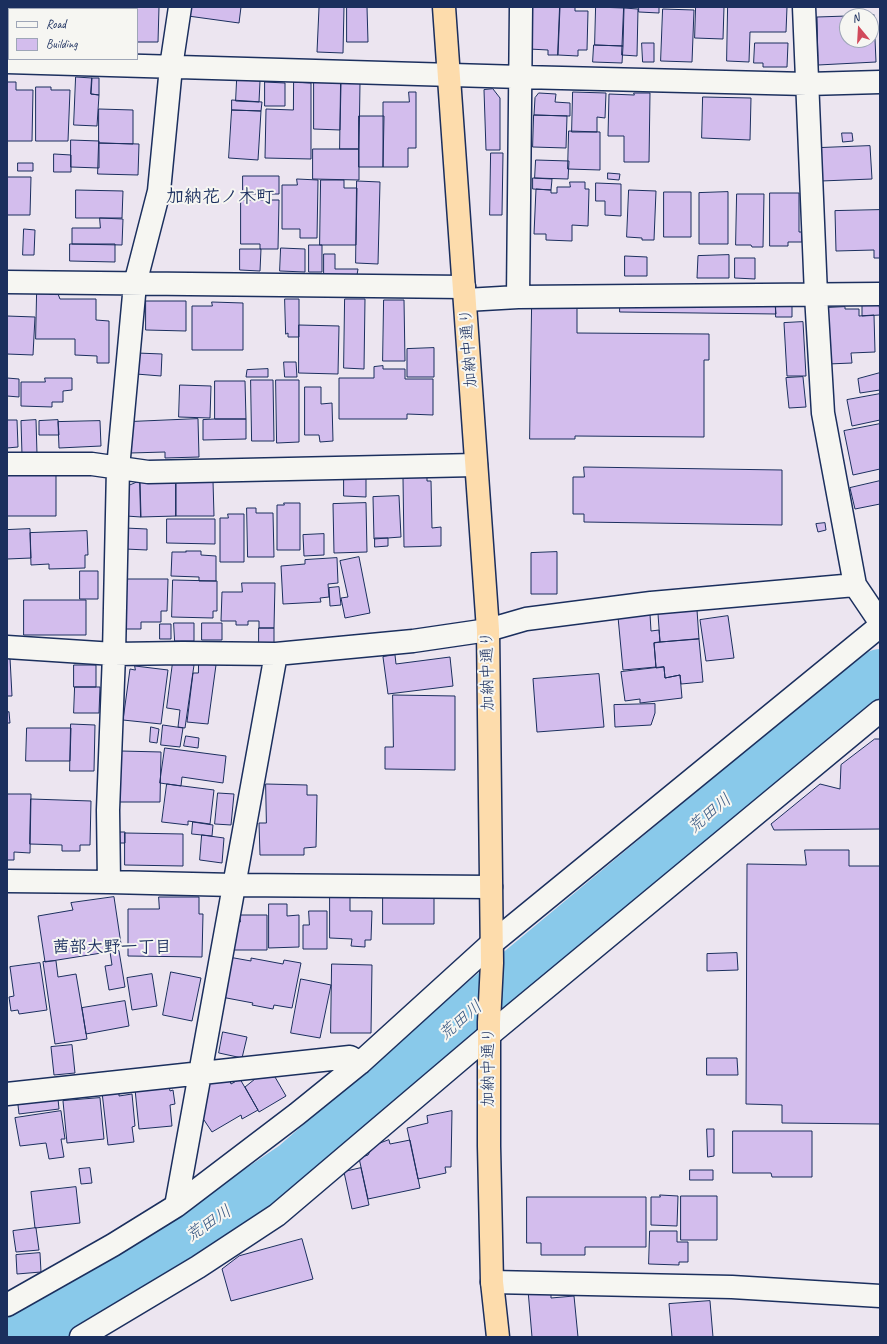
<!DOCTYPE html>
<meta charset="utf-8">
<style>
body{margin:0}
#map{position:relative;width:887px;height:1344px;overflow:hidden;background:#ece5f0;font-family:Caveat,sans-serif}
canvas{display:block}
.frame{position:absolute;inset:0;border:8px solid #1b2f5e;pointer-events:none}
.legend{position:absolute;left:8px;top:8px;width:130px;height:52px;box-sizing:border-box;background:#f6f6f2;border:1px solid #9ea6b7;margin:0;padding:5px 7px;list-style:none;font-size:12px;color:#1b2f5e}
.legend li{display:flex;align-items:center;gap:8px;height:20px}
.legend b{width:20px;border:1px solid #9ea6b7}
.north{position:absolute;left:839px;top:8px;width:40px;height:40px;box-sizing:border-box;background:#f6f6f2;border:1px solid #9ea6b7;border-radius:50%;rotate:342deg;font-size:11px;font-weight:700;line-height:16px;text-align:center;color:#1b2f5e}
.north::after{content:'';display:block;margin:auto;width:14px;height:18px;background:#d1495b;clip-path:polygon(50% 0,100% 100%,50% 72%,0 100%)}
</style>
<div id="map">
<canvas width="887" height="1344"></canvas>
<div class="frame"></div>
<ul class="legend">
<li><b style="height:5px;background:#f6f6f2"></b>Road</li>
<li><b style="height:11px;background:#d3bded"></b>Building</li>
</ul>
<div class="north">N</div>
</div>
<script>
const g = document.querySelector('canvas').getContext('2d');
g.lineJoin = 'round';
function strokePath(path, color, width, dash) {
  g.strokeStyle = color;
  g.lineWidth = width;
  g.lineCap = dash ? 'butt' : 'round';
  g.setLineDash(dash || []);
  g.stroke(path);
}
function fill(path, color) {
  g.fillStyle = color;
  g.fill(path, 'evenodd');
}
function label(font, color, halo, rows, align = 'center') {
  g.font = font + ' Caveat,"Klee One",sans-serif';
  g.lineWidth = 4;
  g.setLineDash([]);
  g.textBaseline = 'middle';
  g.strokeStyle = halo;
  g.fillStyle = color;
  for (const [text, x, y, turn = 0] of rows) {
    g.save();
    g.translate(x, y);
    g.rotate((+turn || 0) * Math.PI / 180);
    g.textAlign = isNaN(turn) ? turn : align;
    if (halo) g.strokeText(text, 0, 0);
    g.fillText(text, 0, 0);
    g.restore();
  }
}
const river = new Path2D(`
 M20,1337L170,1250L294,1166L449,1030L788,748L880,674`);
const building = new Path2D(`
 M45,7H88V9H45Z
 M99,7H127V9H99Z
 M127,7H159L158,42H137V9H127Z
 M190,7H241L239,23L188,16Z
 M332,7H344L343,53L317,52L319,8Z
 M347,7H367L368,42H347Z
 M530,7H560L558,55H548V50L529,49Z
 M560,7H575V11H588L587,50H578V56L558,55Z
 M596,7L624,8L623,46L595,45Z
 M639,7H659V13L639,12Z
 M696,7H724L723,39L695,38Z
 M728,7H787L786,32H750L749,62L727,61Z
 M624,8L638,9L637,56L622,55Z
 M663,9L694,10L692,62L661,61Z
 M7,15H9V40H7Z
 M874,15L876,62L818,65L817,17L847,16V40H871V16H859Z
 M642,43H654V62H643Z
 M755,43H788L787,67H763V63H754Z
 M594,45L623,46L622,63L593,62Z
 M76,77L92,78L91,94L99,95L97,126L74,125Z
 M92,78H99V95L91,94Z
 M237,80L260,81L259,102L236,101Z
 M7,82H16V90H33L32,141H7Z
 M265,82L285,83V106H265Z
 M294,82L311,83V159L265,158L266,109L293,110Z
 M314,82L341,83L340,130L314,129Z
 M341,82L360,83L359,149H340Z
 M36,87H51V90H70L68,141H36Z
 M493,89L500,98V150H486L484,90Z
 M409,92H416V148H408V167H383V102H409Z
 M573,92L606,93L605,118L597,117V132H572Z
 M539,93L556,94L555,102L570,103V116L534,115L535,98Z
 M634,93H650L649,162H624V136H608L609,94L634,95Z
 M703,97L751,98L750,140L702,138Z
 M232,100L262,102L261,111L232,110Z
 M99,109L133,110V144L99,143Z
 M232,110L261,111L258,160L229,158Z
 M534,115L567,116L566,148L533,147Z
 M359,116H384L383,167H359Z
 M569,131L600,132V170L568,169Z
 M842,133H852L853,141L843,142Z
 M71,140L99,141V168L71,167Z
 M99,143L139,144L138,175L98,174Z
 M870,146L872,179L821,181L819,148Z
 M313,149H359V180L313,179Z
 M491,153H503L502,215H490Z
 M54,154L71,155V172H54Z
 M536,160L569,161L568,179L535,178Z
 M18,163H33V171H18Z
 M608,173L620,174L619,180L608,179Z
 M243,176H279V194H243Z
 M7,177H31L30,215H7Z
 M533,178L552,179L551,190L533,189Z
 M297,179L318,180L317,238H300V229H282V185H297Z
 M321,180H344V188H357L356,245H320Z
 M357,181L380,182L378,264L356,263Z
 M570,182H585V189H589L588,226L572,225V241L546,240V234H534L536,189L551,190V193H557V187H570Z
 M596,183L621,184V216L605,215V201H596Z
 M76,190L123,191L122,218H76Z
 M629,190L656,191L654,240H642V238L627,237Z
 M664,192H691V237H664Z
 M728,192V244H699V193Z
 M770,193H799V232H802V242H788V246H770Z
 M737,194H764L763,247H752L751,245H736Z
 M241,200H279L278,249H260V244H241Z
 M880,210V258H874V250L836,251L835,211Z
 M100,218L123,219L122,245L72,244V228H100Z
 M24,229L35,230L34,255H23Z
 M70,244H115V262L70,261Z
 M309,245H322V272H309Z
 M281,248L305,249V272L280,271Z
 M240,249H261L260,271L240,270Z
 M324,254H335V269H358L357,275H324Z
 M729,255V278H697L698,256Z
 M625,256L647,257V276H625Z
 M735,258H755V279L735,278Z
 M37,293L58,294L60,299H96V320L109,321V363H97V356L75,355V339H36Z
 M285,299H299V337H288V333L286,334Z
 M345,299H365L364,369L344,368Z
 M384,300H404L405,361H383Z
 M146,301H186V331L146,330Z
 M212,302L243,303V350H192V306H212Z
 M620,302L775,304L776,314L620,312Z
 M879,303L880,315L862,316V304Z
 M776,304H792V317H776Z
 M532,306H577V333L709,334V360H704V437L575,436V439H530Z
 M845,307V309H859V316L874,315L875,352L851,353L852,363L828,364L825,308Z
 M7,316L35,317L33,355L7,354Z
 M803,322L806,376H787L784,323Z
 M299,325L339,326L338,374L299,373Z
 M434,348V377H407V349Z
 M137,353L162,354L161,376L136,374Z
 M284,362H296L297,377H285Z
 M383,366V369H405V379H433V415L407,414V419H339V378H374V367Z
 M268,369V377H246L247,370Z
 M880,373V390L860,393L858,379Z
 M803,377L806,407L789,408L786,378Z
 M7,378L19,379V397L7,396Z
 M45,378H72V390L63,391V402H52V407L21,406V382H45Z
 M251,380H273L274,441H252Z
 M276,380H299V442L277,443Z
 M215,381H245L246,419H215Z
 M180,385L211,386L210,418L179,417Z
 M305,387H321V404L332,403L333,441L320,442L319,435H305Z
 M880,394V420L852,426L847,400Z
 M198,419L199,457L165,458V452L130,453L129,422Z
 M215,419H246V439L203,440V420Z
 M7,420H17L18,447L7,448Z
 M36,420L37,454L22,455L21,421Z
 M58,420L59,435H39V421Z
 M100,421L101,446L59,448L58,422Z
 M880,424V469L853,475L844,431Z
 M584,467L782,470V525L584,522V514H573V477H584Z
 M7,475H56V516H7Z
 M344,477H366V497L344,496Z
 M427,477V481H431L432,528L441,527V546L404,547L403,478Z
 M140,481L141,517L126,516V487Z
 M140,481H176V516L141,517Z
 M176,481H213L214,516H176Z
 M880,481V504L855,509L850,488Z
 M399,496L401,537L374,539L373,497Z
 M284,503H300V550H277V505H284Z
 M366,503L367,552L334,553L333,504Z
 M247,508H256V513H273L274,557H248Z
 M228,514H244V562H220V518H228Z
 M167,519H215V544L167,543Z
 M825,523L826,530L818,532L816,524Z
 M125,528L147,529V550L125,549Z
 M30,529L31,558L7,559V530Z
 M87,531L88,555H85V568L49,569V564L31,565L30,533Z
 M324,534V555L304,556L303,535Z
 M375,538H388V546L375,547Z
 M186,551H201V555L216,556V581H199V577L171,576L172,552H186Z
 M557,552V594H531V553Z
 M359,557L370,613L345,618L341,598L348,597L340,561Z
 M337,558L338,583L328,584L329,597L320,598L321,602L283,604L281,566L305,564V560Z
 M80,571H98V599H80Z
 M124,579H168L167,611H161V622H141V629H124Z
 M173,580L217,581V611H213V618L172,617Z
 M242,583H275L274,628H259V621H248V625H236V621H221L222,592H242Z
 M339,587L341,605L330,606L329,588Z
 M24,600H86V635H24Z
 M697,610L699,639L660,642L658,614Z
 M650,614L651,631L659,630L660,642L654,643L656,667L623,670L618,617Z
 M728,616L734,658L706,661L700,620Z
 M174,623H194V641H175Z
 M202,623H222V640H202Z
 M160,624H171V639H160Z
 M259,628H274V643H259Z
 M699,639L703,682L681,684L680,675L665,678L664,667L656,668L654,643Z
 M395,655L396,664L450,657L453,686L388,694L383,657Z
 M7,658H10L12,696H7Z
 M173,662L194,665L185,728L178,727L180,710L167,708Z
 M199,662L216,665L208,724L187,722L193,673H198Z
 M74,665H96V687H74Z
 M135,666L168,670L161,724L123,720L130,669L135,670Z
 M664,667L665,678L680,675L682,698L640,703V699L625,701L621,672Z
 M599,674L604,727L537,732L533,679Z
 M75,687H100L99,713H74Z
 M393,695L455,696V770L385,769V747H393Z
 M655,704V713L651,725L615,727L614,705Z
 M9,712L10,723H7V713Z
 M71,724L95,725L94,771H70Z
 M163,725L183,728L180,747L161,745Z
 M151,727L159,729L157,743L150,742Z
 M27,728H71L70,761H26Z
 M186,736L199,738L198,748L184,746Z
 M875,739H880V829L774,830L771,824L820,784L840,789L841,765Z
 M165,748L226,756L223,783L182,777L181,786L160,783Z
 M121,751L161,752L160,802H120Z
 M167,784L214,790L210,824L188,821V825L162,822Z
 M266,784L307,785V795H317L316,847L304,848V855H260L259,823H266Z
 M218,793L234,794L231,825L215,824Z
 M7,794H31L30,853L14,852V860H7Z
 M31,799L91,801L90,845H80V851H62V845L30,844Z
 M193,822L213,825L212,836L192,834Z
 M116,832H125V843H116Z
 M125,833L183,834V866L125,865Z
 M202,835L224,838L222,863L200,860Z
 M805,850H849V866H880V1124L782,1123V1105L746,1104L747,864L806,865Z
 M383,894H434V924H383Z
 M114,897L121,944L113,945L114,951L45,962L38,916L73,910L71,903Z
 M159,897H199V914H203L202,957L128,956V909H159Z
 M330,897H350V911H372L371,940H365V947L351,946L352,939L330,938Z
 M269,904H287V916L299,915V947L269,948Z
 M309,911H327V949H303V925H309Z
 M240,915H267V950H234V922H240Z
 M119,951L125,987L109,990L105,966L112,965L110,952Z
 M737,953L738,970L707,971V954Z
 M223,956L251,961V958L283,964L284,960L301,963L292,1008L274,1005L273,1009L252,1005L253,1003L216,996Z
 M56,961L58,977L76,974L87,1039L55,1044L43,962Z
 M40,963L47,1010L19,1014L18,1010L11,1011L9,997L14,996L10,967Z
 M332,964L372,965L371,1033H331Z
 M171,972L201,978L192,1021L163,1015Z
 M152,974L157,1006L132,1010L127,978Z
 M301,979L331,985L320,1038L291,1033Z
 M125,1001L129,1026L86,1034L82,1008Z
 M223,1032L247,1037L242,1058L219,1053Z
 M72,1045L75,1073L54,1075L51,1047Z
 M707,1058H737L738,1075H707Z
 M275,1077L286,1096L259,1112L245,1087L255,1079Z
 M229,1078L231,1084L240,1079L258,1110L242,1119L241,1115L212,1132L204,1120L192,1118L205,1080Z
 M169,1086L170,1091L173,1090L175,1104L170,1105L172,1126L139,1129L135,1089Z
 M119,1091V1096L132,1094L135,1126L132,1127L134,1142L108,1145L102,1092Z
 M100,1098L104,1139L67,1143L63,1101Z
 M58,1099L59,1109L19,1114L18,1105Z
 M61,1111L65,1139H61L64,1157L49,1159L46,1143L20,1146L15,1118Z
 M452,1111L451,1167H445L446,1173L418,1179L407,1128L428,1123L427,1116Z
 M707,1129H714V1156L708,1157Z
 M733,1131H812V1177H772L771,1173H733Z
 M389,1140L390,1144L410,1140L420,1188L368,1199L359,1158L368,1155L373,1146Z
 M90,1168L92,1183L81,1184L79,1169Z
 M361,1168L369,1205L352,1209L344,1172Z
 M690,1170H713V1180H690Z
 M76,1187L80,1223L35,1228L31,1192Z
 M660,1195L678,1196L677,1226L651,1225V1197H660Z
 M681,1196H717V1240H681Z
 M527,1197H646V1247H585V1255H541V1243H527Z
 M36,1228L39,1250L16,1252L13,1231Z
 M650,1231H677V1242H688V1262H679V1265L649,1264Z
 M302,1239L313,1279L231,1301L222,1269L239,1256Z
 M40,1253L41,1272L17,1274L16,1255Z
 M551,1288V1298L574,1296L578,1337H532L528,1290Z
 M710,1301L713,1337H672L669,1304Z`);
const minor = new Path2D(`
 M804,7L816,295L823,413L855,585L880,622
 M7,62L521,77L807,84L880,82
 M7,282L464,287
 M518,297L521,7
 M466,300L518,297L880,294
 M7,464H92L148,472L476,465
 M7,647L114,654L183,653L276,654L413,641L488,630L526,619L651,603L855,585
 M7,881L109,882L234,885L491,887
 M109,882L108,810L114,654L118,468L135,284L159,191L171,67L180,7
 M7,1094L350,1057L360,1063
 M176,1206L276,654
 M492,1282L732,1287L880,1296
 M7,1305L113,1245L176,1206L297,1114L360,1063L491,944L880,626
 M81,1337L198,1267L277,1215L489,1035L880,711`);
const highway = new Path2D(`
 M444,7L488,630L492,963L489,1022V1146L492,1282L498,1337`);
const streetNames = [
 ["加納中通り",469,348,-94],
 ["加納中通り",488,671,-91],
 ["加納中通り",489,1067,-90]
];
const waterNames = [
 ["荒田川",710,814,-40],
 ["荒田川",461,1021,-40],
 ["荒田川",209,1224,-34]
];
const neighbourhoodNames = [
 ["茜部大野一丁目",112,948]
];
const quarterNames = [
 ["加納花ノ木町",220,197]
];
strokePath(river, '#89c9ea', 50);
fill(building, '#d3bded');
strokePath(building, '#1b2f5e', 1);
strokePath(minor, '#1b2f5e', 25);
strokePath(highway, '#1b2f5e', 25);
strokePath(minor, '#f6f6f2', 22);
strokePath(highway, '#fddcac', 22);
label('16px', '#1b2f5e', '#f6f6f2', streetNames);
label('italic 17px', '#365681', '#f6f6f2', waterNames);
label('bold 17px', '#1b2f5e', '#f6f6f2', neighbourhoodNames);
label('bold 18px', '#1b2f5e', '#f6f6f2', quarterNames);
</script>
